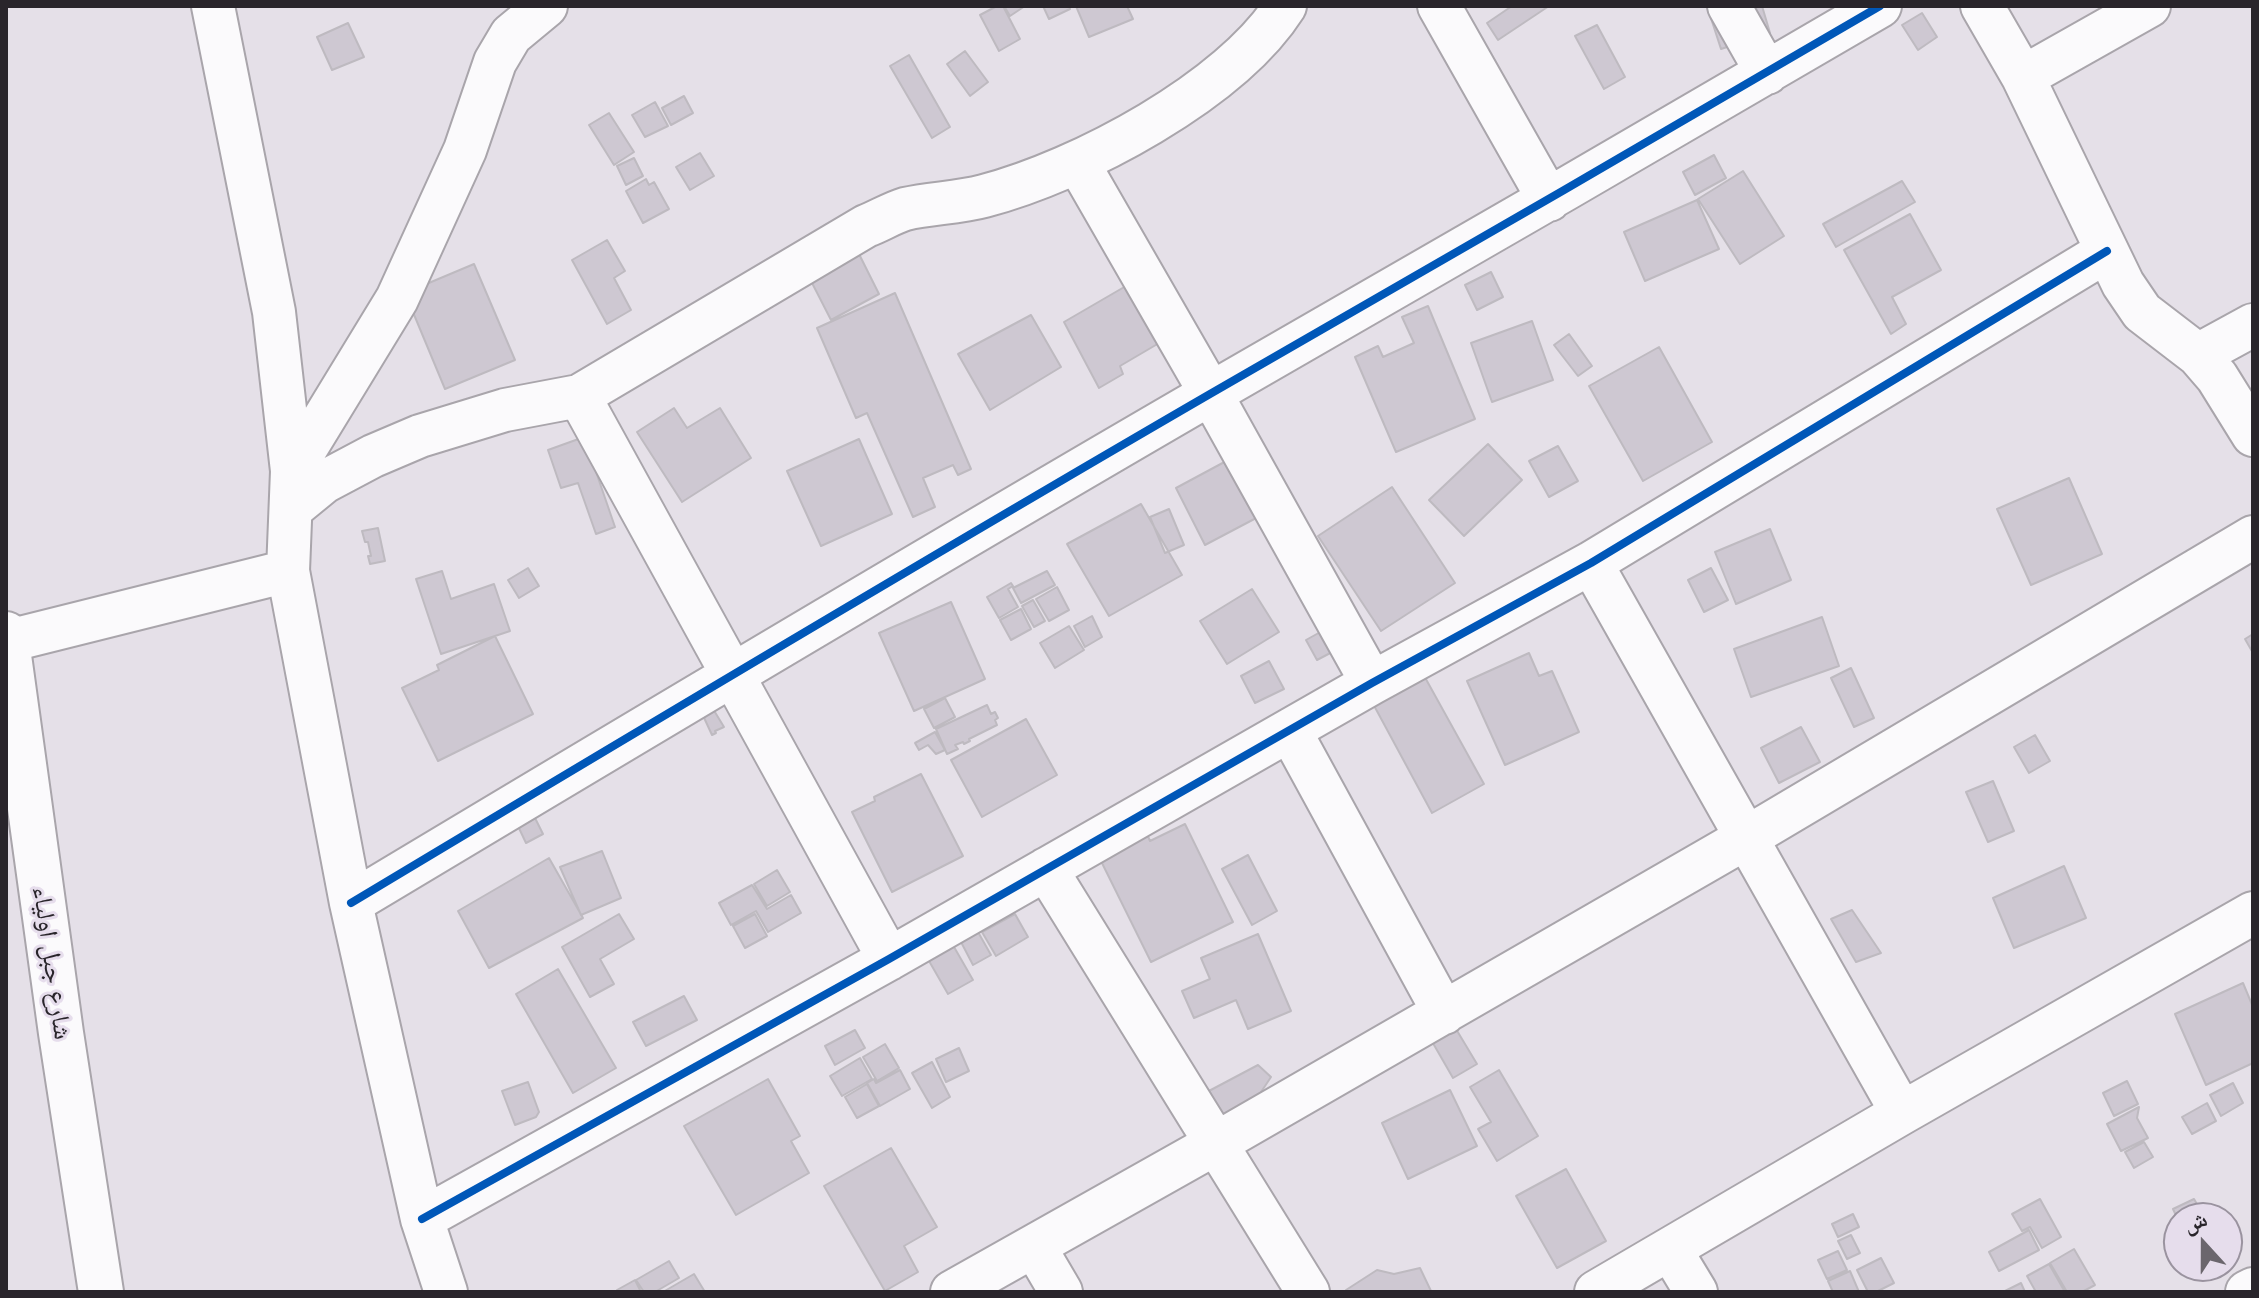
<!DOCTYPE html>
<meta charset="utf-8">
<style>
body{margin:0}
#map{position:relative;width:2259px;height:1298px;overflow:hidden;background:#e5e0e8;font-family:Quicksand,"Noto Naskh Arabic",sans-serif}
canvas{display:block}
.frame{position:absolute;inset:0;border:8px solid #29252b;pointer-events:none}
.north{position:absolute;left:2163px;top:1202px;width:80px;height:80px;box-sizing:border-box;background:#e6ddec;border:2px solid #9a939f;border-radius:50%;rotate:339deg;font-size:22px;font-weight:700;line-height:32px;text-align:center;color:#29252b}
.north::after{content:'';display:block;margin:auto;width:28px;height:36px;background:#6b666d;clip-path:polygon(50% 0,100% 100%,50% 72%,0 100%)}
</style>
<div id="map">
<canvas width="2259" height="1298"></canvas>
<div class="frame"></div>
<div class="north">ش</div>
</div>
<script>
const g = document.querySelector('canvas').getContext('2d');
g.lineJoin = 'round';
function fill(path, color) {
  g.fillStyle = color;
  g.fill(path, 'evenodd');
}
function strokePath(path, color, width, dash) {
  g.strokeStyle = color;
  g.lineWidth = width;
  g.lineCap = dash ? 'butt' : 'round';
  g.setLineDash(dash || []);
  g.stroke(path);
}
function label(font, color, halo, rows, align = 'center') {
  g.font = font + ' Quicksand,"Noto Naskh Arabic",sans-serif';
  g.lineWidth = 6;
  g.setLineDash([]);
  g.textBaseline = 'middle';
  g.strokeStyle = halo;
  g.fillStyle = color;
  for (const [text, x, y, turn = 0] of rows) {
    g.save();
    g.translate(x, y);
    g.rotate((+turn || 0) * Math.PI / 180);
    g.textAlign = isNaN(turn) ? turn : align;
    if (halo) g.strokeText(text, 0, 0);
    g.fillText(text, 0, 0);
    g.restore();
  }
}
const building = new Path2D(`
 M997,6H1003L1020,39L999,51L980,15Z
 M1004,6H1025L1010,16Z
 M1043,6H1069L1070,9L1049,19Z
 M1076,6H1127L1133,19L1089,37Z
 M1512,6H1549L1498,40L1487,23Z
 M1707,6H1726L1729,15L1762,6L1770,33L1721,49Z
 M1922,13L1937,37L1918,50L1902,25Z
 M348,23L364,57L332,70L317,37Z
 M1597,25L1625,77L1604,89L1575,36Z
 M965,51L988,82L970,96L947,64Z
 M909,55L950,127L932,138L890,66Z
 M684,96L693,113L671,125L662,108Z
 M655,102L668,126L645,137L632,115Z
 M609,113L634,152L614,165L589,125Z
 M700,153L714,176L690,190L676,167Z
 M1714,155L1726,178L1695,195L1683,172Z
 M634,158L643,176L626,185L617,166Z
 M1743,171L1784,236L1740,264L1698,199Z
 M646,179L649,185L654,182L669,209L643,223L626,191Z
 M1902,181L1915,202L1836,247L1823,224Z
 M1697,200L1719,249L1645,281L1624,232Z
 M1910,214L1941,270L1892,297L1906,324L1891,334L1844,250Z
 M607,240L625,271L614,278L631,310L607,324L572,260Z
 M859,254L879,294L831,320L810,279Z
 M474,264L515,360L445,389L405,293Z
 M1491,272L1503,297L1477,310L1465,285Z
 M1138,279L1166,339L1120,366L1123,374L1099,388L1064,322Z
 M895,293L971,469L958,475L953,465L923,478L935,507L913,517L867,413L856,418L817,328Z
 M1428,306L1475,419L1396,452L1355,357L1378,346L1383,357L1414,343L1402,317Z
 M1031,315L1061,367L990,410L958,354Z
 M1532,321L1553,380L1492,402L1471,343Z
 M1569,334L1592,366L1578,376L1554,345Z
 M1659,347L1712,442L1643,481L1589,386Z
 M674,408L687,428L720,408L751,458L682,502L637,432Z
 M584,437L615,527L596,534L578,483L561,488L548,450Z
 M859,439L892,514L821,546L787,471Z
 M1488,444L1522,480L1464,536L1429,500Z
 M1558,446L1578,481L1549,497L1529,461Z
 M1230,459L1260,516L1205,545L1176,488Z
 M2069,478L2102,554L2031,585L1997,509Z
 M1392,487L1455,583L1381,631L1318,536Z
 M1141,504L1182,575L1109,616L1067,544Z
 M1169,509L1184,545L1165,553L1150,517Z
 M378,528L385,561L370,564L368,556H371L368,542H365L362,531Z
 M1770,529L1791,580L1736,604L1715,552Z
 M528,568L539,586L519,598L508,580Z
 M1711,568L1728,600L1704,612L1688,580Z
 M442,571L451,599L494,584L510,631L441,654L416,579Z
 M1047,571L1055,585L1021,603L1013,588Z
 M1011,583L1013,586L1008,589L1018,607L999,618L987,597Z
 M1057,587L1069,610L1049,621L1036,599Z
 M1252,589L1279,632L1227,664L1200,621Z
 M1033,600L1045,621L1034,627L1022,606Z
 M951,602L985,679L914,711L879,633Z
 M1021,609L1031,629L1011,640L1000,620Z
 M1092,616L1102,637L1085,647L1074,626Z
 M1822,617L1839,666L1751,697L1734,649Z
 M1069,626L1084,650L1055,668L1040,643Z
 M1324,630L1336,650L1317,660L1306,640Z
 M2253,634V653L2245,639Z
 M495,636L533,714L438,761L402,688L439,670L437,665Z
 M1529,653L1539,676L1552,671L1579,732L1505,765L1467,681Z
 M1269,661L1284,689L1255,703L1241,676Z
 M1851,668L1874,718L1854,727L1831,678Z
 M1422,672L1484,784L1432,813L1371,700Z
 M945,698L955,717L934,728L924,709Z
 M710,704L724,727L715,731L716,733L712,735L700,709Z
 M987,705L991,714L995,712L998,718L995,720L997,725L969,739L970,741L964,744L963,742L955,745L958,749L947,754L936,729Z
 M1026,719L1057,775L982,817L951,760Z
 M1801,727L1820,762L1779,783L1761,748Z
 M935,732L945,750L936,754L928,745L919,750L915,743Z
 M2035,735L2050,761L2029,773L2014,747Z
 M921,774L963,856L892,892L852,812L875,801L874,797Z
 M1993,781L2014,831L1988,842L1966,792Z
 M534,816L543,834L526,843L517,824Z
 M1185,824L1233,922L1151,962L1099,857L1147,834L1150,841Z
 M602,851L621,898L581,915L560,867Z
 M1248,855L1277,911L1252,925L1222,869Z
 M549,858L583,918L489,968L458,911Z
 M2064,866L2086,918L2014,948L1993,898Z
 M777,870L790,892L767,906L754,884Z
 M752,885L767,909L791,895L801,913L768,932L756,911L731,925L719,903Z
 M1852,910L1881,953L1856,962L1831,919Z
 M619,914L634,939L600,959L614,984L590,997L562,947Z
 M755,914L767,936L745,948L733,926Z
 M1015,914L1028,937L996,956L982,932Z
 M978,932L991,955L973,965L961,942Z
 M1258,934L1291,1011L1248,1029L1236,1000L1194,1018L1182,991L1210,979L1201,958Z
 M950,940L973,980L948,994L925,954Z
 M558,969L616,1068L573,1093L516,994Z
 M2243,983L2253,1007V1063L2206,1085L2175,1014Z
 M684,996L697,1020L646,1046L633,1022Z
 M1453,1024L1477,1064L1453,1078L1430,1038Z
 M855,1030L865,1048L835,1065L825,1046Z
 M885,1044L899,1068L877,1081L863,1057Z
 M959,1048L969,1071L946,1082L936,1059Z
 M860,1058L872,1079L842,1096L830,1076Z
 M932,1062L950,1097L932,1108L912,1073Z
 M1258,1065L1271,1077L1253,1104L1221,1118L1207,1092Z
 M900,1070L910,1089L880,1106L867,1083L874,1079L876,1083Z
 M1499,1070L1538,1136L1497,1161L1478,1129L1491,1122L1470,1087Z
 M768,1079L800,1136L791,1141L809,1173L736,1215L684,1126Z
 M2127,1081L2138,1104L2114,1116L2103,1093Z
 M528,1082L539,1112L536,1117L515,1125L502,1091Z
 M2233,1083L2243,1103L2221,1116L2210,1095Z
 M867,1084L879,1106L857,1118L845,1097Z
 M1450,1090L1477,1146L1408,1179L1382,1123Z
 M2207,1103L2216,1121L2192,1134L2182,1117Z
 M2139,1107L2137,1118L2148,1138L2121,1151L2107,1124Z
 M2144,1142L2153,1157L2134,1168L2125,1152Z
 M891,1148L937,1227L904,1246L918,1272L885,1291L824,1186Z
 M1566,1169L1606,1241L1557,1268L1516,1196Z
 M2040,1199L2061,1237L2042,1248L2030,1227L2022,1231L2012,1214Z
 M2194,1199L2205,1218H2179V1222L2173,1209Z
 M1853,1214L1859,1227L1838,1237L1832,1224Z
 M2029,1230L2039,1250L1999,1271L1989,1252Z
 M1851,1235L1860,1253L1847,1259L1838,1241Z
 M2074,1249L2095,1285L2082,1292H2067L2050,1263Z
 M1838,1251L1847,1270L1827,1279L1818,1260Z
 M1881,1258L1894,1283L1876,1292H1868L1857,1270Z
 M669,1261L679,1278L655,1292H644L636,1280Z
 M2049,1264L2065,1292H2036L2027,1276Z
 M1420,1268L1431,1291L1429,1292H1347L1346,1290L1377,1270L1394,1274Z
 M1850,1271L1859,1292H1833L1828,1281Z
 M694,1274L705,1292H663Z
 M635,1280L641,1292H618L617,1290Z
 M2021,1283L2025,1292H2003Z`);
const street = new Path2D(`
 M213,6L274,312L292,471L288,571L351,903L422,1219L446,1292
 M1439,6L1549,200
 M1729,6L1767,73
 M1982,6L2023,77L2123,284L2142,312L2198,355L2217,377L2253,435
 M2023,77L2149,6
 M1078,163L1211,394L1372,683
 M2198,355L2253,325
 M579,396L889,959
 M292,471L397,299L465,150L495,62L511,35L546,6
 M291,509L324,482L373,456L420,436L505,410L579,396L866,226C879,221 892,213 905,209C931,203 958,203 984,196C1080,171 1231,91 1285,6
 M1591,563L1902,1113
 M8,641L288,571
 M1290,731L1444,1013
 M1046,869L1308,1292
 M351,903C636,732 922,561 1210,394C1433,265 1658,137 1880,6
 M422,1219L889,959L1372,683L1591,563L2107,251
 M1034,1246L1061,1292
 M1670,1249L1696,1292
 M952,1292L1215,1144L1746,838L2253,537
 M1596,1292L1902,1113L2253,913
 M2247,1292L2253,1289`);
const highway = new Path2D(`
 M6,634L61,1033L101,1292`);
const cycleway = new Path2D(`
 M351,903C636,732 922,561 1210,394C1433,265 1658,137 1880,6
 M422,1219L889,959L1372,683L1591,563L2107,251`);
const streetNames = [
 ["شارع جبل اولياء",52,963,82]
];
fill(building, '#cec8d2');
strokePath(building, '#bebac0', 2);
strokePath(street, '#a9a5ab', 46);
strokePath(highway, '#a9a5ab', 48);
strokePath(street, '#fbfafc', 42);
strokePath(highway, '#fbfafc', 44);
strokePath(cycleway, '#0057b8', 8);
label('26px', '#29252b', '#e6ddec', streetNames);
</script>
